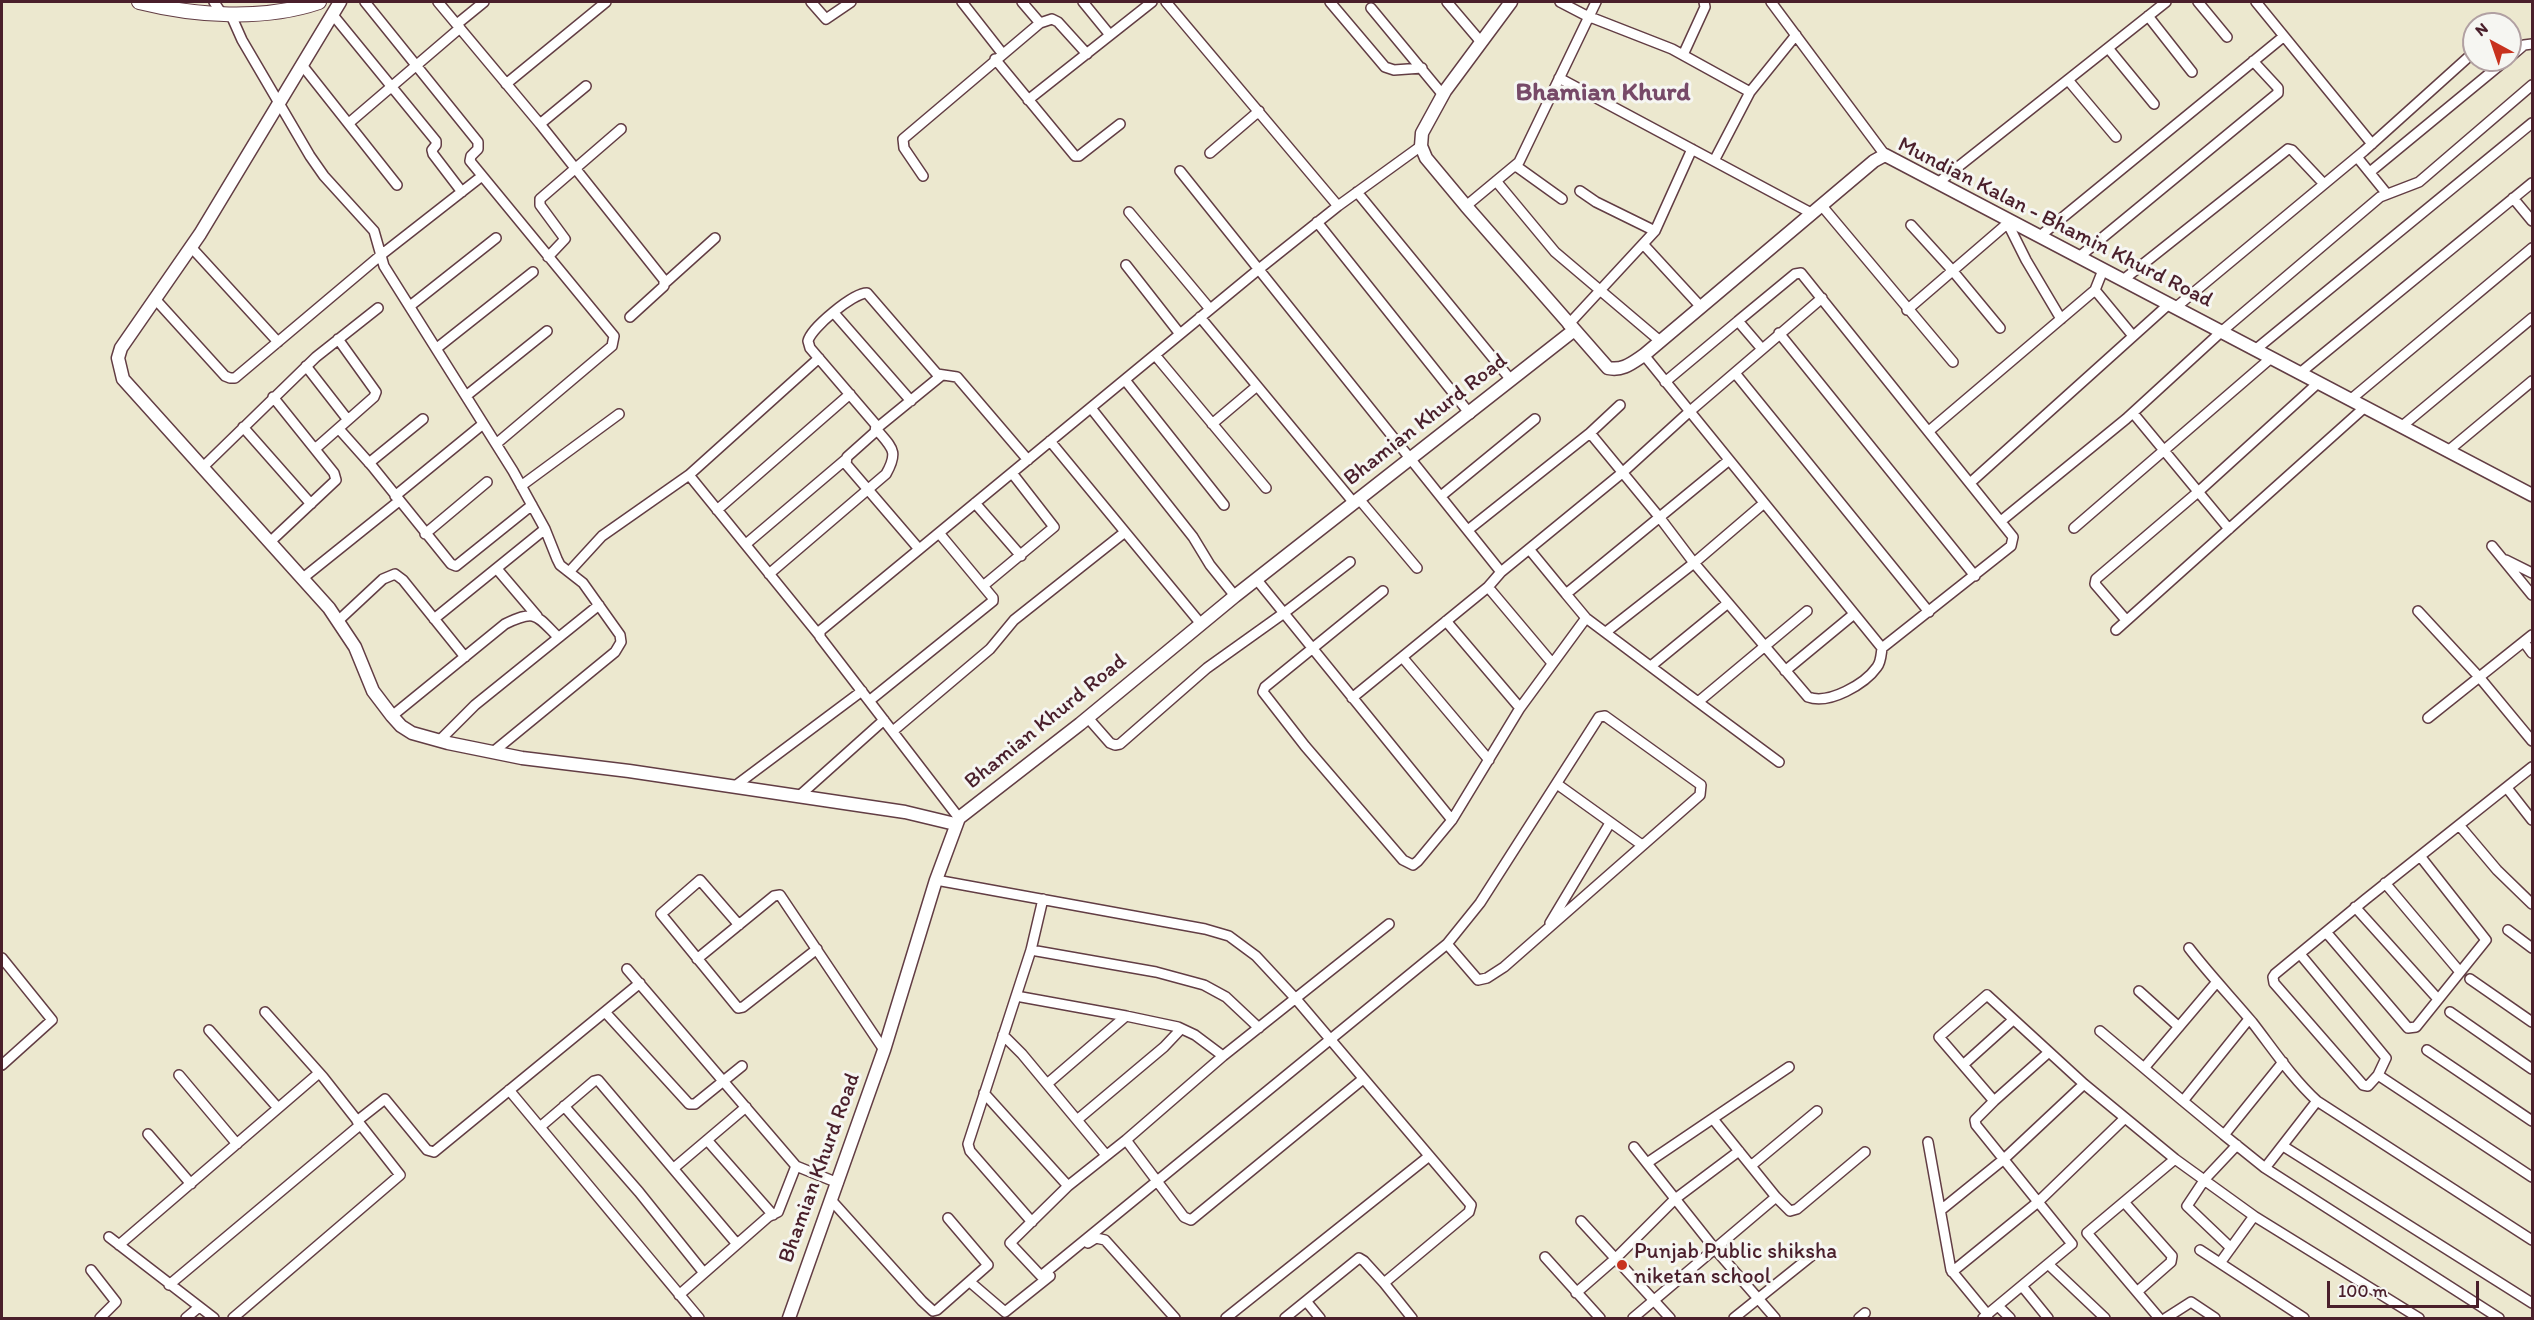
<!DOCTYPE html>
<style>
body{margin:0}
#map{position:relative;width:2534px;height:1320px;overflow:hidden;background:#ece8cf;font-family:Itim,sans-serif}
canvas{display:block}
.frame{position:absolute;inset:0;border:3px solid #4a1f2b;pointer-events:none}
.north{position:absolute;left:2462px;top:12px;width:60px;height:60px;box-sizing:border-box;background:#f6f6f2;border:2px solid #b1a0a2;border-radius:50%;rotate:320deg;font-size:16px;font-weight:700;line-height:24px;text-align:center;color:#4a1f2b}
.north::after{content:'';display:block;margin:auto;width:21px;height:27px;background:#c8321e;clip-path:polygon(50% 0,100% 100%,50% 72%,0 100%)}
.scale{position:absolute;left:2327px;top:1281px;width:152px;height:27px;box-sizing:border-box;border:3px solid #4a1f2b;border-top:0;padding-left:8px;font-size:18px;line-height:21px;white-space:nowrap;color:#4a1f2b;-webkit-text-stroke:4px #f6f6f2;paint-order:stroke}
</style>
<div id="map">
<canvas width="2534" height="1320"></canvas>
<div class="frame"></div>
<div class="north">N</div>
<div class="scale">100 m</div>
</div>
<script>
const g = document.querySelector('canvas').getContext('2d');
g.lineJoin = 'round';
function strokePath(path, color, width, dash) {
  g.strokeStyle = color;
  g.lineWidth = width;
  g.lineCap = dash ? 'butt' : 'round';
  g.setLineDash(dash || []);
  g.stroke(path);
}
function label(font, color, halo, rows, align = 'center') {
  g.font = font + ' Itim,sans-serif';
  g.lineWidth = 6;
  g.setLineDash([]);
  g.textBaseline = 'middle';
  g.strokeStyle = halo;
  g.fillStyle = color;
  for (const [text, x, y, turn = 0] of rows) {
    g.save();
    g.translate(x, y);
    g.rotate((+turn || 0) * Math.PI / 180);
    g.textAlign = isNaN(turn) ? turn : align;
    if (halo) g.strokeText(text, 0, 0);
    g.fillText(text, 0, 0);
    g.restore();
  }
}
const minor = new Path2D(`
 M214,2L222,14
 M365,2L478,142V149L471,156L470,161L614,336L612,346L496,444
 M438,2L540,124L664,280V286L630,317
 M811,2L826,19L851,2
 M962,2L1002,53
 M1022,2L1040,23
 M1083,2L1110,35
 M1166,2L1338,206
 M1330,2L1385,67L1394,70L1422,68
 M1447,2L1481,42
 M1560,2L1585,15L1672,49L1750,92L1796,35
 M1771,2L1885,155
 M2198,2L2227,37
 M2256,2L2372,144
 M1371,8L1443,95
 M230,13L242,40L310,156L324,176L374,231L384,266L513,471L545,529L557,559L560,565L583,583L620,635L621,642L615,652L493,752
 M333,15L436,141V145L432,150L433,154L462,192
 M2148,16L2192,72
 M457,24L484,2
 M2108,48L2154,104
 M1683,55L1705,7L1704,2
 M2510,57L2524,45L2532,44
 M995,59L1075,156H1079L1120,124
 M302,65L397,185
 M1559,78L1813,214
 M2068,80L2116,137
 M506,84L606,2
 M1028,100L1152,2
 M349,123L460,28
 M540,124L586,86
 M1210,153L1259,111
 M2357,157L2387,194
 M1714,161L1750,92
 M1516,166L1562,199
 M1180,171L1501,572
 M2370,172L2506,60
 M923,176L904,148L903,139L1040,23L1052,19L1058,22L1087,54
 M1496,181L1555,252L1660,341
 M1939,182L2166,2
 M1580,191L1596,202L1655,231
 M1357,192L1511,380
 M2513,198L2532,221
 M1466,206L1519,162L1596,2
 M1822,206L1953,362
 M1129,212L1210,309
 M2005,218L2026,260L2061,319
 M1317,222L1470,414
 M1911,225L1952,270L2000,328
 M2040,236L2283,37
 M1643,244L1701,307
 M191,247L278,342
 M548,257L565,239L540,205V199L621,129
 M2079,257L2278,93V88L2253,61
 M1126,265L1180,334
 M2123,280L2288,149L2292,150L2324,184
 M665,283L715,238
 M2095,290L2133,336
 M156,300L225,376L230,378H235L381,255L482,176
 M410,306L496,238
 M2175,308L2364,151L2474,52
 M1907,310L2008,223
 M834,313L911,401
 M1200,317L1354,503
 M1568,325L1655,231L1692,149
 M1779,333L1975,576
 M437,348L533,272
 M2255,350L2532,123
 M1155,355L1266,488
 M1644,355L1882,648L2011,546L2013,537L1801,273L1795,274L1738,321
 M306,366L348,420
 M1735,373L1929,612
 M2300,373L2532,183
 M1125,380L1224,505
 M1665,382L1738,321L1762,349
 M466,396L547,331
 M2350,400L2532,248
 M1091,408L1193,537L1210,565L1235,596
 M2133,413L2229,529
 M1212,424L1257,386
 M243,427L311,504
 M2401,427L2532,318
 M877,428L942,375
 M339,429L372,466L451,564L456,566L461,562L532,505
 M1929,431L2095,290L2103,270
 M1590,433L1660,518L1694,563L1808,697C1829,705 1865,684 1877,667C1881,662 1881,655 1882,648
 M1050,441L1201,624
 M315,449L374,397L376,392L338,339
 M2448,451L2532,381
 M369,463L423,419
 M202,468L316,357L378,308
 M689,475L819,635
 M1970,483L2169,304
 M521,486L619,414
 M395,496L483,424
 M1441,496L1535,419
 M1359,499L1417,568
 M975,503L1021,556
 M717,510L850,394
 M2001,521L2126,419L2221,332L2380,197L2419,182L2532,85
 M2074,528L2271,358
 M1468,530L1590,433L1620,405
 M425,534L487,482
 M271,541L336,480L334,473L273,397
 M746,544L845,460
 M2492,546L2532,595
 M919,549L846,464L847,457L875,432L876,425L810,348L808,341C811,328 853,293 867,293L937,374L957,377L1028,460
 M1529,549L1566,594L1728,461
 M2506,560L2532,573
 M497,569L537,616
 M569,572L602,536L689,475L819,358
 M769,574L886,474C899,451 892,448 877,430
 M303,578L399,501
 M1257,580L1452,820
 M983,586L1054,527L1012,473
 M1488,587L1552,663
 M1383,591L1265,687L1263,692L1305,746L1403,860L1413,865L1418,861L1452,820L1520,708L1586,618
 M1566,594L1586,618L1698,702L1807,611
 M2418,611L2480,678L2532,741
 M434,619L545,529
 M339,620L383,579L395,574L403,580L465,657
 M2126,620L2095,584L2096,579L2198,492L2318,383
 M1446,621L1520,708
 M2116,630L2365,407
 M1606,632L1694,563L1763,504
 M2524,642L2532,653
 M1403,658L1489,760
 M1651,666L1728,603
 M1785,671L1854,614
 M1352,698L1488,587L1501,572L1622,473L1689,412L1822,298
 M869,701L993,601V598L939,533
 M1698,702L1779,762
 M392,716L505,624C536,609 536,615 558,637
 M1088,718L1110,743L1115,745L1120,744L1207,668L1284,613L1350,562
 M2428,718L2532,635
 M893,731L990,649L1014,620L1125,532
 M439,741L475,705L599,605
 M1557,784L1642,845
 M735,786L862,691
 M2507,788L2532,820
 M798,797L884,720
 M959,818L820,637V631L1259,269L1338,206L1421,146
 M2459,825L2497,870L2532,904
 M936,880L1205,929L1229,936L1256,956L1296,999L1471,1205L1469,1212L1384,1283L1364,1261L1359,1258L1285,1318
 M2385,883L2460,972
 M2355,907L2437,998
 M1550,923L1610,823
 M1389,924L1223,1056L1126,1140L1068,1186L1010,1243L1041,1276L1447,944L1480,903L1599,717L1605,716L1701,785L1700,795L1504,967L1487,978L1478,980L1447,944
 M739,925L700,880L661,914L738,1008L743,1007L817,949
 M2508,930L2532,948
 M2326,932L2408,1028L2416,1027L2486,940L2420,856
 M2189,948C2209,974 2231,997 2252,1022C2273,1049 2292,1078 2317,1101L2532,1240
 M1031,950L1156,972L1204,985L1226,997L1259,1028
 M2300,954L2386,1058L2378,1075L2368,1086L2363,1085L2274,983L2273,977L2275,974L2366,899L2532,767
 M2,958L52,1020L2,1065
 M697,959L774,896L780,895L884,1050
 M627,969L796,1166L838,1183
 M2470,979L2532,1022
 M2216,983L2144,1068L2183,1101L2249,1019
 M2139,991L2179,1027
 M1016,996L1126,1016L1178,1027L1195,1035L1223,1056
 M605,1012L689,1104H695L742,1066
 M2450,1012L2532,1069
 M209,1030L278,1108
 M2100,1031L2144,1068
 M1003,1035L1022,1054L1106,1155
 M2427,1050L2532,1121
 M2283,1062L2224,1135L2265,1168L2317,1101
 M1963,1065L2013,1020
 M179,1075L237,1144
 M2378,1075L2532,1177
 M1047,1084L1126,1016
 M509,1090L699,1318
 M984,1093L1068,1186
 M1994,1101L2049,1052
 M2183,1101L2224,1135
 M564,1106L639,1192L704,1273
 M1713,1119L1776,1197L1790,1211L1797,1209L1865,1152
 M1077,1120L1164,1047L1181,1029
 M357,1121L385,1099L427,1150L434,1152L640,983
 M540,1127L594,1081L598,1080L737,1244
 M148,1134L191,1184
 M707,1140L773,1215
 M1126,1140L1184,1217L1191,1220L1363,1079
 M1928,1142L1951,1270L1988,1315
 M2283,1146L2532,1303
 M1634,1147L1715,1249L1775,1318
 M1647,1163L1789,1067
 M1752,1165L1817,1111
 M674,1168L746,1107
 M2265,1168L2499,1318
 M832,1201L922,1301L933,1311L937,1310L988,1265L948,1218
 M2124,1202L2172,1256L2171,1262L2138,1291
 M1941,1210L2004,1159L2084,1084
 M1581,1221L1670,1318
 M1032,1222L970,1151L968,1144L1031,950L1043,899
 M109,1237L214,1318
 M1088,1243L1096,1238L1105,1240L1175,1318
 M119,1245L319,1073
 M2231,1248L2187,1206L2205,1179L2237,1145
 M2200,1250L2304,1318
 M1545,1257L1600,1318
 M2220,1263L2254,1216
 M2048,1264L2105,1318
 M91,1270L116,1302L100,1318
 M1952,1272L2038,1202L2125,1118
 M970,1282L1005,1312L1050,1276
 M1384,1283L1412,1318
 M169,1285L360,1125
 M2022,1286L2048,1318
 M1576,1293L1615,1259L1675,1199L1739,1151
 M679,1295L768,1217L778,1212L796,1166
 M1306,1301L1320,1318
 M1998,1306L2010,1318
 M186,1318L199,1307
 M233,1318L400,1175L323,1077L265,1012
 M1226,1318L1428,1157
 M1633,1318L1776,1197
 M1734,1318L1815,1253
 M1859,1318L1865,1313
 M1983,1318L2072,1244L1976,1125L1975,1120L1994,1101L1939,1037L1987,995L2084,1084L2175,1159L2254,1216L2419,1318
 M2159,1318L2087,1233L2175,1159
 M2166,1318L2191,1302L2215,1318`);
const tertiary = new Path2D(`
 M340,2L200,234L121,348L118,358L123,379L329,608L355,647L373,691L392,716L401,726L412,733L448,743L522,758L629,771L905,812L955,824
 M1511,2L1445,91L1422,133L1421,146L1426,158L1466,206L1608,368C1623,371 1632,363 1644,355L1874,161L1885,155L2532,495
 M789,1318L884,1050L936,880L959,818L1080,724L1235,596L1573,331`);
const secondary = new Path2D(`
 M139,2C195,16 263,21 319,2`);
const markers = [
 [1622,1265,6,"#c8321e"]
];
const streetNames = [
 ["Mundian Kalan - Bhamin Khurd Road",2055,223,27],
 ["Bhamian Khurd Road",1426,420,-38],
 ["Bhamian Khurd Road",1046,722,-39],
 ["Bhamian Khurd Road",820,1168,-70]
];
const poiNames = [
 ["Punjab Public shiksha",1634,1252],
 ["niketan school",1634,1277]
];
const quarterNames = [
 ["Bhamian Khurd",1603,93]
];
strokePath(minor, '#623d44', 12);
strokePath(tertiary, '#623d44', 15);
strokePath(secondary, '#623d44', 16);
strokePath(minor, '#fff', 9);
strokePath(tertiary, '#fff', 12);
strokePath(secondary, '#fff', 14);
for (const [x, y, r, color] of markers) {
  const dot = new Path2D();
  dot.arc(x, y, r, 0, 2 * Math.PI);
  g.fillStyle = color;
  g.fill(dot);
  strokePath(dot, '#f6f6f2', 2);
}
label('22px', '#4a1f2b', '#f6f6f2', streetNames);
label('22px', '#4a1f2b', '#f6f6f2', poiNames, 'left');
label('bold 26px', '#774a68', '#f6f6f2', quarterNames);
</script>
